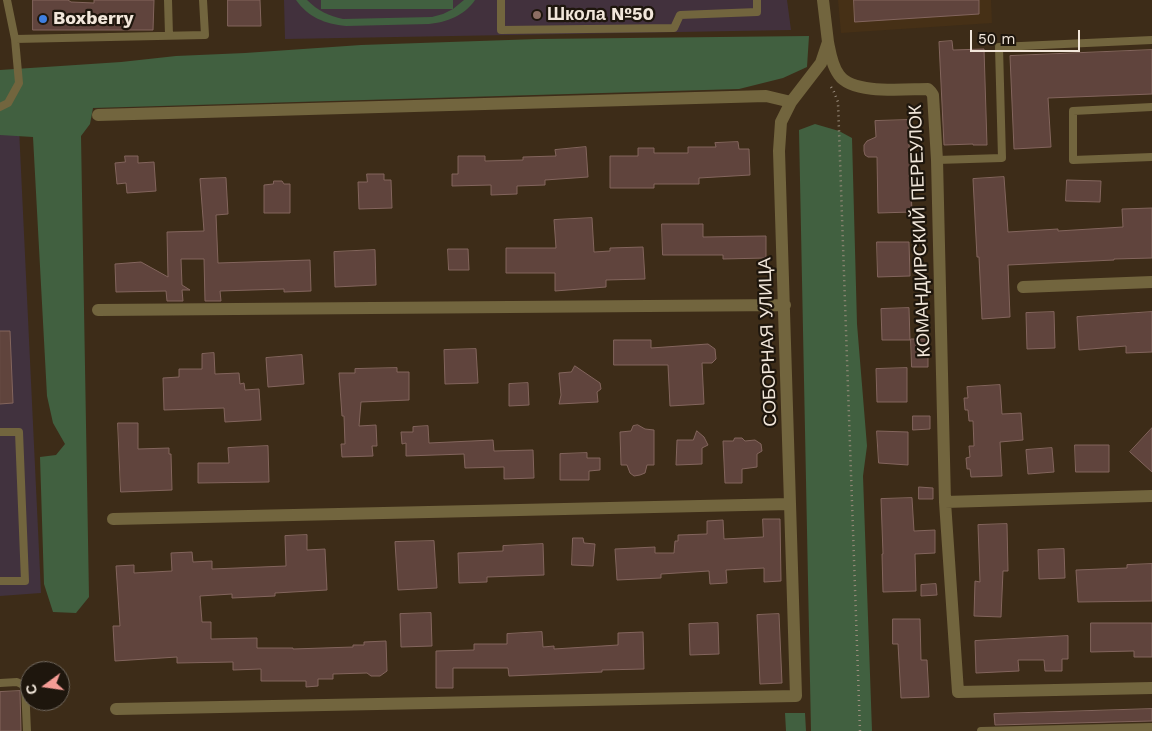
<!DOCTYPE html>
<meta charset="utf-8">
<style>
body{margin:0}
#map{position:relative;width:1152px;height:731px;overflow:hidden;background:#3d2c18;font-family:"Work Sans",sans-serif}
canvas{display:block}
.north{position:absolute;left:20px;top:661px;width:50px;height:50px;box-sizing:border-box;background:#1e160d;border:1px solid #72695f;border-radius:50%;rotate:256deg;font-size:14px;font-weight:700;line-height:20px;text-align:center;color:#f1e6da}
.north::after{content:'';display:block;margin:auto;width:18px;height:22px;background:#f59c95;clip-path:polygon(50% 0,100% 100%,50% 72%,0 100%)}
.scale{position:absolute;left:970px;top:30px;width:110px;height:22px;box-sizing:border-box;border:2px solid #f1e6da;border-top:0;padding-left:6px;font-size:15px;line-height:18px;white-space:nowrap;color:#f1e6da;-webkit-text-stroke:4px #1e160d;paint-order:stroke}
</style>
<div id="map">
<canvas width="1152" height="731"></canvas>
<div class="north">С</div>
<div class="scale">50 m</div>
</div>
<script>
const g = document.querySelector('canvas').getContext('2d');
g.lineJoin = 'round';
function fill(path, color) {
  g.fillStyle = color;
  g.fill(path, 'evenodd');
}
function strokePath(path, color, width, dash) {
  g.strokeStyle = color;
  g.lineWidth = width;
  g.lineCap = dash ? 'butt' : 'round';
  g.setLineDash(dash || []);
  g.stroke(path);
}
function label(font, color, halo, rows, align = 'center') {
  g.font = font + ' "Work Sans",sans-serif';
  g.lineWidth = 4.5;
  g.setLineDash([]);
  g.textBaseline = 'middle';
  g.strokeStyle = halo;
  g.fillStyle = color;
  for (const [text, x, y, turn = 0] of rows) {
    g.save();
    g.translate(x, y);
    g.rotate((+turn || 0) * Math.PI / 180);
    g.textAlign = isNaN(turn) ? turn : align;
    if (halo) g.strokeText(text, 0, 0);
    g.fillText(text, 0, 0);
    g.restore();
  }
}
const commercial = new Path2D(`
 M19,128L41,593L0,596V129Z`);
const built = new Path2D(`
 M838,0H991L992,23L841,33Z`);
const education = new Path2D(`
 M284,0H787L791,30L285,39Z`);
const green = new Path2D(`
 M296,0H307C318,11 329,16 343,19L432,17L443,14L453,9H321V0H453V9L464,0H475C464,16 447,22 429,24L346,26C325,24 308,17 296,0Z
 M809,36L807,67L783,78L739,89L93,108L90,124L81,136L89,597L76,613L53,612L44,584L40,457L56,455L65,444L53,423L47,396L33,137L0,135V70L121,62L176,56L245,53L361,45L538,39Z
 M815,124L839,131L852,138L857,324L867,446L863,476L872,731H811L799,130Z
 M785,713H805L806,731H786Z`);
const building = new Path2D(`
 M33,0H68L71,2L94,3V0H154L153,30H33Z
 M228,0H260L261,26H228Z
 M854,0H979V14L855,22Z
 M952,41L953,50L984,49L987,145H973V144L944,145L939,42Z
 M1152,50V94L1048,98L1051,147L1014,149L1010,56Z
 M908,120L912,212L878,213L877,157H868L865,155L864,151V145L867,141L876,137L875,121Z
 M738,142L739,149H749L750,175L699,178V184H654V188H610V156H638V148H654V153H688V147H716L715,143Z
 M586,147L588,177L545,180V185L517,186V194L491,195V185L452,186V174H458V156H485V161L523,160V157L556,156L555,150Z
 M125,156H138V163L154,162L156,191L127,193L126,183L117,184L115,163L125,162Z
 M367,174H384V180H391L392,208L359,209L358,182H367Z
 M1004,177L1008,232L1058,229V231L1123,227L1122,209L1152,208V258L1114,259V260L1008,265L1010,317L982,319L979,257H977L973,179Z
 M226,178L228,214L216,215L218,263L310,260L311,291L284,292V289L220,291L221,301H205L204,259H181L182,285L190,290H182L183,301H167L166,291L116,292L115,264L141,262L168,277L167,232L204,231L200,179Z
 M1067,180L1101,181L1100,202L1066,201Z
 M274,181H282L284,184H290V213H264V185L273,184Z
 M592,218L594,252L610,251V248L643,247L645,279L606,280V287L555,291V273H506V248H556L554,220Z
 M662,224H703V237L766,236V258L723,259V255H663Z
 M877,242H909L910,276L878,277Z
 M448,249H468L469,270H449Z
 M375,250L376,285L335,287L334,252Z
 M909,308L910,340H882L881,309Z
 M1054,312L1055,348L1027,349L1026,313Z
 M1152,312V352L1126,353V346L1079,350L1077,317Z
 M0,331H10L13,403L0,404Z
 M911,339H928V367H912Z
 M614,340H651V348L708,344L715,349L716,359L712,363H702L704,404L670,406L668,365H614Z
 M476,349L478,383L445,384L444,350Z
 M214,353L215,374L239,373L240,384L244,383L245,390L259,389L261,420L225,422L224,408L164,410L163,378L179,377V369H202V354Z
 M302,355L304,384L268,387L266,358Z
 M575,366L600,383L601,389L597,392L598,402L559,404L561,395L559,373L571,372Z
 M397,368V372H409V400L361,402L359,426L376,425L377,446H372L373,456L342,457L341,444H345L344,416H342L339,373H355V369Z
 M907,368V402H877L876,369Z
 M528,383L529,405L509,406V384Z
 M1000,385L1002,414L1021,413L1023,440L1000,442L1002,476L971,477L970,469H967L966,458L970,457L969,446H974L973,421H969L968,410H965L964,398H968L967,387Z
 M913,416H930V429L913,430Z
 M118,423H138V449L169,448V454H171L172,490L121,492Z
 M638,425L645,429L654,430V465H647L645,473L640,475L634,476L630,473L627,465H621L620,432L631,431L633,426Z
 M428,426L429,443L493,440L494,451L533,450L534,478L504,479V467L465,468L464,454L406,456V443L402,444L401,432H413V427Z
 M1152,428V472L1130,452Z
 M697,431L704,437L708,445L702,448V464L676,465L677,440H693Z
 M877,431L908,432V465L879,463Z
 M735,438H742L745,441L755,440L761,444L762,451L757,454V467L742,469V483H725L723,441H733Z
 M1075,445H1109V472H1076Z
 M268,446L269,482L198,483V463H229L228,448Z
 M1052,448L1054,472L1028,474L1026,450Z
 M587,453V458H600V470L589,471V480H560V454Z
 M919,487L933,488V499H919Z
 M912,498L914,531L935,530V553L915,554L916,591L883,592L882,554H883L881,499Z
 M763,519H780L781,581L764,582V568L726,570L727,583L710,584L709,571L661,574V578L617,580L615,549L655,547V553H674L675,541H678V535L707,534V521L723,520L724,539L763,537Z
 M1007,524L1008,571H1003L1001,617L974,616L975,581L980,582L978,525Z
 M307,535V550L325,549L327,590L275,593V596L232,598V594L200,596L202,622H211V639L257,638V648H293V649L353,647V645H364V642L386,641L387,671L380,676H371L367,673L333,674V679H318V686L306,687V681H261V669L233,670V662L177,663V657L115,661L113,626H120L116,566L134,565V573L172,571L171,553L192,552L193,562L212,561V569L286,566L285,536Z
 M573,538H583L584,543L595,544L593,566L572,565Z
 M434,541L437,588L398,590L395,542Z
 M543,544L544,575L487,577V582L459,583L458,553L503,551V546Z
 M1064,549L1065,578L1039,579L1038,550Z
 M1152,564V601L1078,602L1076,570L1127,568V565Z
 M936,584L937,595L921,596V585Z
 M431,613L432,646L401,647L400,614Z
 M779,614L782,683L760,684L757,615Z
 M893,619H920L921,660H927L929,697L901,698L898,644H893Z
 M718,623L719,654L690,655L689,624Z
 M1091,623H1152V657H1134V651L1091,652Z
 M542,632L543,647L554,646V649L618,645V633L643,632L644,669L602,670V672L509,676L508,668H453V688H436V651L474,650V644H507V634Z
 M1068,636V659H1062V671H1045L1044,660H1018L1019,671L976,673L975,641Z
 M20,691L21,731H0V692Z
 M1152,709V721L995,725L994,714Z`);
const path = new Path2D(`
 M831,87L834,92L838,102L860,731`);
const lane = new Path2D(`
 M168,0L169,35
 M501,0V30L674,28L680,15L757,12V0
 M15,39L205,35L203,0
 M0,107L8,103L19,83L15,39L7,0
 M1152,107L1073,111V160L1152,157
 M937,160L1002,158L999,47L1152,40
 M0,432H19L25,581H0
 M0,683L17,682L25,686L27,731
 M981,731L1152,727`);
const street = new Path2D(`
 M828,42C830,52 832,66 839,75C853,95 905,89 928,89L931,92L933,95L937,160L945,502L958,692L1152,688
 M98,115L766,96L791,102
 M1023,287L1152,282
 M98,310L785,305
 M945,502L1152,496
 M113,519L790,504
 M116,709L796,696L779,151L781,122L791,102L821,63L828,42L823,0`);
const markers = [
 [537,15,5,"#8d6e63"],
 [43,19,5,"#3f7fe0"]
];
const poiNames = [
 ["Школа №50",547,15],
 ["Boxberry",53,19]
];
const streetNames = [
 ["КОМАНДИРСКИЙ ПЕРЕУЛОК",920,231,-92],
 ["СОБОРНАЯ УЛИЦА",768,342,-92]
];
fill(commercial, '#41323e');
fill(built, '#463016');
fill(education, '#42313d');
fill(green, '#416040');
fill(building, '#60443d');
strokePath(building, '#83655d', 1);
strokePath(path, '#9b8d7d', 2.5, [1, 4]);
strokePath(lane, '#72653e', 8);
strokePath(street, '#72653e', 12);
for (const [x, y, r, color] of markers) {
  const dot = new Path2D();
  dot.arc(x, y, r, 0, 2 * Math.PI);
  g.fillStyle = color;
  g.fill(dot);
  strokePath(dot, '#1e160d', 2);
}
label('bold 18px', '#f1e6da', '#1e160d', poiNames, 'left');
label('18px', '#f1e6da', '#1e160d', streetNames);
</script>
